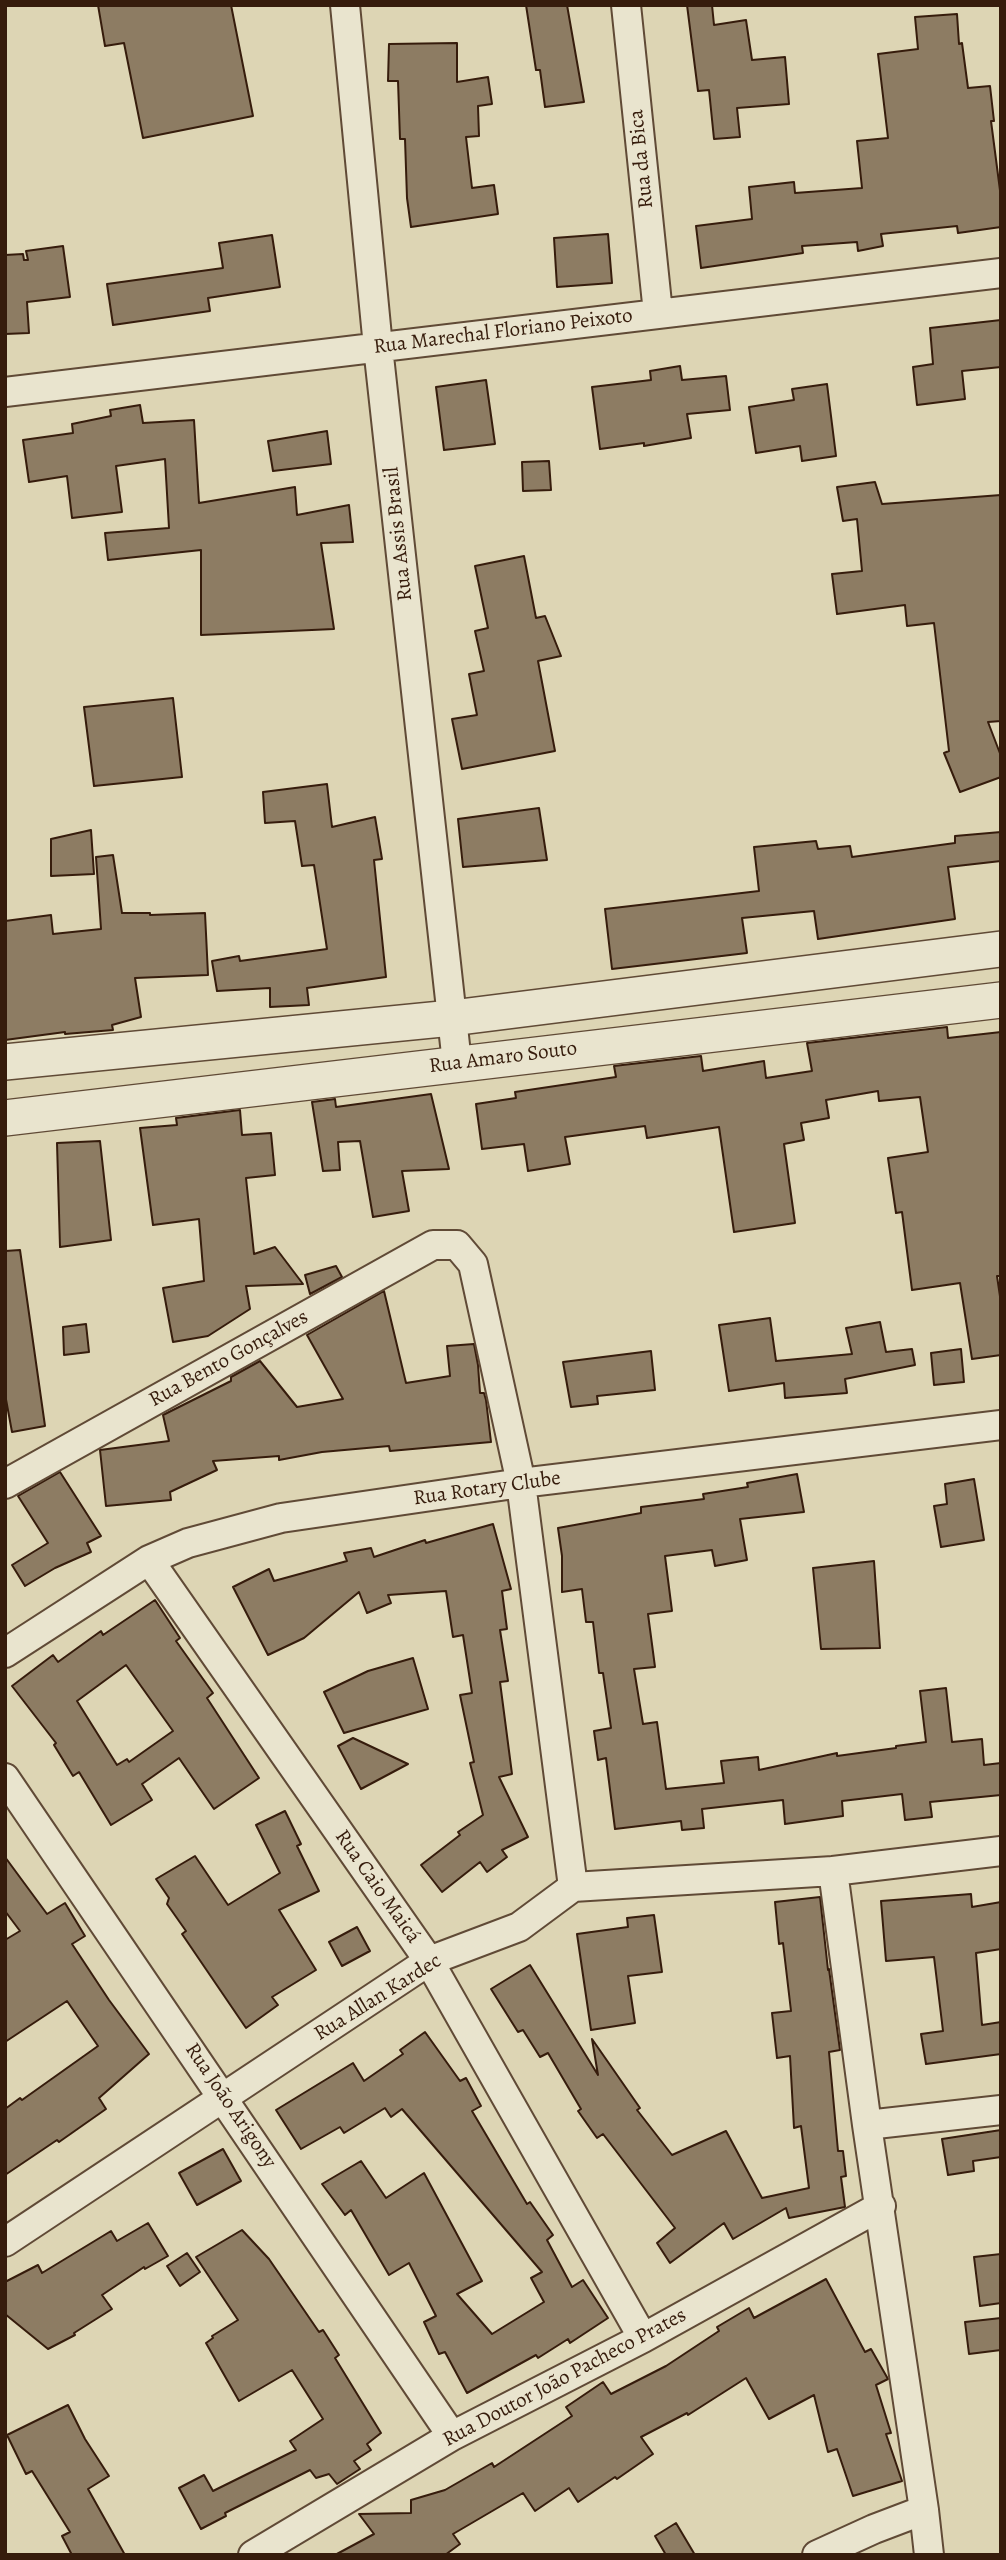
<!DOCTYPE html>
<meta charset="utf-8">
<style>
body{margin:0}
#map{position:relative;width:1006px;height:2560px;overflow:hidden;background:#ddd5b4;font-family:Alegreya,serif}
canvas{display:block}
.frame{position:absolute;inset:0;border:7px solid #361c0c;pointer-events:none}
</style>
<div id="map">
<canvas width="1006" height="2560"></canvas>
<div class="frame"></div>
</div>
<script>
const g = document.querySelector('canvas').getContext('2d');
g.lineJoin = 'round';
function fill(path, color) {
  g.fillStyle = color;
  g.fill(path, 'evenodd');
}
function strokePath(path, color, width, dash) {
  g.strokeStyle = color;
  g.lineWidth = width;
  g.lineCap = dash ? 'butt' : 'round';
  g.setLineDash(dash || []);
  g.stroke(path);
}
function label(font, color, halo, rows, align = 'center') {
  g.font = font + ' Alegreya,serif';
  g.lineWidth = 5;
  g.setLineDash([]);
  g.textBaseline = 'middle';
  g.strokeStyle = halo;
  g.fillStyle = color;
  for (const [text, x, y, turn = 0] of rows) {
    g.save();
    g.translate(x, y);
    g.rotate((+turn || 0) * Math.PI / 180);
    g.textAlign = isNaN(turn) ? turn : align;
    if (halo) g.strokeText(text, 0, 0);
    g.fillText(text, 0, 0);
    g.restore();
  }
}
const building = new Path2D(`
 M98,5H231L253,116L143,138L124,43L105,46Z
 M526,5H567L584,102L545,107L540,70H536Z
 M687,5H712L714,25L746,20L752,60L785,57L789,104L737,108L740,137L714,139L709,90L698,91Z
 M957,14L959,44L962,43L968,88L990,86L994,121H991L1001,198V227L958,233L957,226L881,234L883,246L858,251L857,242L802,246L803,253L701,268L696,226L752,219L749,187L794,182L795,193L862,188L857,141L888,138L878,54L918,49L915,17Z
 M457,43V82L488,77L492,104L478,106L479,136L466,137L472,188L494,185L498,214L411,227L407,198L405,139H400L398,81H388L389,44Z
 M608,234L612,283L557,287L554,238Z
 M272,235L280,287L208,298L210,311L113,325L107,284L223,268L219,243Z
 M63,246L70,297L27,302L29,333L5,334V255L23,254L24,260H28L26,251Z
 M1001,320V367L962,371L965,399L917,405L913,367L933,364L930,328Z
 M680,366L682,380L726,376L730,410L687,414L691,438L644,446V443L600,449L592,387L651,380L650,371Z
 M486,380L495,444L444,450L436,387Z
 M827,384L836,456L802,461L800,446L756,453L749,407L794,400L792,389Z
 M140,405L143,423L194,420L199,503L295,487L297,515L349,505L353,542L321,543L334,629L201,635V550L108,560L105,533L169,528L165,459L116,466L122,512L72,518L67,476L29,482L23,440L73,433L72,424L111,416L110,410Z
 M327,431L331,464L273,471L268,441Z
 M549,461L551,490L523,491L522,462Z
 M875,482L882,504L1001,495V721L988,722L1001,756V777L960,792L944,753L949,751L934,623L907,626L905,605L837,614L832,574L862,571L857,519L843,521L837,487Z
 M524,556L536,618L545,616L561,656L538,661L555,751L462,769L452,719L477,715L469,674L484,671L475,631L488,628L475,566Z
 M173,698L182,777L94,786L84,707Z
 M327,784L332,827L375,817L382,859L374,860L386,977L307,988L309,1005L270,1007V988L217,991L212,961L239,956L240,961L327,949L314,865L302,866L295,821L265,823L263,792Z
 M539,808L547,860L463,867L458,819Z
 M91,830L94,874L51,876V839Z
 M1001,832V861L948,867L955,919L818,939L814,911L742,918L747,953L612,969L605,909L759,891L754,847L816,841L818,849L850,846L852,857L955,843V836Z
 M113,855L122,913H150V915L205,913L208,975L135,978L141,1017L112,1025L113,1030L65,1034V1032L5,1040V921L51,915L53,934L101,929L96,857Z
 M947,1027L948,1038L1001,1032V1276H997L1001,1303V1355L972,1359L960,1283L912,1290L902,1212L896,1213L888,1158L928,1152L920,1097L879,1101L878,1091L826,1100L829,1118L801,1123L804,1140L784,1144L795,1223L734,1232L719,1127L647,1138L645,1126L565,1137L570,1164L528,1171L524,1144L482,1149L476,1104L516,1098L515,1092L616,1077L614,1066L701,1056L703,1071L764,1061L766,1078L812,1071L807,1043Z
 M431,1094L449,1169L402,1171L409,1211L373,1217L360,1141L338,1142L340,1170L323,1171L312,1102L335,1099L336,1107Z
 M240,1110L242,1135L271,1133L275,1175L246,1178L254,1254L275,1247L303,1284L246,1286L250,1309L208,1336L173,1342L163,1288L204,1281L199,1219L153,1225L140,1128L177,1125L176,1118Z
 M100,1141L111,1240L60,1247L57,1143Z
 M20,1250L45,1426L12,1432L5,1394V1251Z
 M336,1266L342,1277L310,1294L305,1275Z
 M384,1291L406,1383L450,1376L447,1346L474,1344L478,1365L480,1393H484L486,1400L491,1442L390,1451L389,1446L322,1452L279,1460V1456L213,1461L217,1470L170,1492L171,1500L106,1506L100,1450L169,1441L163,1415L231,1381V1377L260,1361L297,1407L343,1399L307,1335Z
 M770,1318L776,1361L852,1354L846,1328L880,1322L886,1352L912,1349L915,1365L845,1379L847,1393L785,1398L784,1383L729,1391L719,1325Z
 M86,1324L89,1352L64,1355L63,1327Z
 M961,1349L964,1382L934,1385L931,1353Z
 M651,1351L655,1390L597,1396L598,1404L571,1407L563,1362Z
 M60,1472L101,1536L87,1543L91,1552L55,1568L25,1586L12,1565L48,1543L18,1496Z
 M797,1474L804,1512L740,1519L747,1560L715,1566L712,1550L665,1556L672,1611L648,1614L655,1667L634,1669L643,1724L657,1722L666,1789L724,1783L721,1761L758,1757L759,1770L837,1753V1756L896,1748V1746L926,1742L920,1691L946,1688L952,1742L982,1739L984,1765L1001,1763V1795L930,1802L932,1817L905,1820L902,1794L842,1801L843,1816L785,1824L783,1800L702,1809L704,1828L682,1830L681,1821L615,1829L606,1758L598,1760L594,1731L611,1728L603,1673H599L593,1622H586L582,1589L562,1592V1556L558,1528L641,1513V1507L704,1499L703,1494L748,1487L747,1483Z
 M974,1479L984,1540L941,1547L934,1506L947,1504L945,1484Z
 M493,1524L511,1589L502,1591L507,1629L500,1630L508,1681L500,1682L512,1774L499,1777L528,1837L502,1850L507,1857L487,1872L480,1862L442,1892L421,1865L460,1835L458,1832L483,1815L470,1763L474,1762L460,1695L472,1693L463,1635L453,1637L446,1591L388,1595L391,1603L367,1613L359,1592L304,1638L268,1655L233,1587L269,1569L274,1581L347,1561L344,1553L371,1548L374,1557L425,1540L426,1543Z
 M874,1561L880,1648L821,1649L813,1568Z
 M155,1600L180,1638L176,1641L213,1693L207,1698L259,1778L214,1809L179,1758L142,1784L152,1800L111,1825L79,1772L73,1776L54,1745L56,1743L12,1686L53,1655L58,1662L101,1631L103,1635ZM126,1665L173,1731L129,1762L127,1759L117,1765L77,1701Z
 M413,1658L428,1709L344,1733L324,1692L368,1671Z
 M353,1738L408,1764L361,1789L338,1746Z
 M285,1811L301,1844L297,1846L319,1891L279,1910L316,1970L272,1997L278,2005L246,2028L182,1934L186,1931L167,1904L169,1898L156,1879L195,1856L228,1905L280,1873L256,1825Z
 M5,1857L47,1914L65,1903L85,1936L72,1944L109,2000L149,2054L99,2098L106,2109L59,2142L57,2140L5,2175V2109L20,2098L22,2100L98,2046L67,2001L5,2042V1940L20,1931L5,1911Z
 M971,1894L972,1907L1001,1902V1949L976,1953L982,2025L1001,2022V2054L926,2064L921,2034L943,2031L934,1957L886,1961L881,1901Z
 M820,1897L828,1970L829,1969L840,2050L829,2052L838,2151H843L846,2176L841,2177L845,2207L789,2218L786,2208L733,2239L724,2223L670,2263L657,2243L675,2228L603,2134L597,2138L578,2111L581,2109L548,2053L540,2057L523,2030L518,2032L491,1989L530,1965L598,2075L592,2039L640,2108L637,2110L672,2155L726,2131L762,2198L809,2188L801,2126L794,2128L790,2056L777,2058L772,2013L791,2011L783,1943L779,1944L775,1902Z
 M654,1915L662,1972L628,1976L635,2023L591,2030L577,1934L628,1927L627,1918Z
 M357,1927L370,1951L342,1966L329,1942Z
 M425,2032L460,2081L466,2078L481,2106L472,2111L527,2204L530,2202L553,2235L547,2240L572,2287L583,2280L608,2318L570,2343L568,2339L538,2358L536,2355L467,2393L445,2352L439,2354L424,2322L436,2316L409,2263L389,2275L351,2210L345,2215L322,2184L361,2161L386,2198L424,2173L482,2281L457,2294L492,2334L544,2302L531,2278L542,2272L402,2109L391,2117L385,2108L344,2133L340,2127L301,2149L276,2110L353,2063L364,2081L403,2054L400,2050Z
 M1001,2130V2157L973,2161L974,2171L948,2175L942,2139Z
 M223,2149L241,2181L197,2205L179,2173Z
 M148,2223L168,2256L145,2269L144,2267L102,2295L112,2309L74,2333L75,2335L48,2349L5,2314V2282L38,2265L42,2273L111,2231L117,2241Z
 M242,2230L269,2259L319,2332L323,2330L339,2355L335,2358L381,2433L367,2444L371,2450L354,2461L360,2469L337,2484L329,2474L316,2478L310,2470L225,2513L226,2516L201,2529L179,2488L204,2475L213,2491L296,2450L290,2441L323,2419L292,2370L239,2401L206,2343L213,2338L212,2336L238,2320L196,2257Z
 M187,2253L200,2272L180,2286L167,2266Z
 M1001,2254V2303L980,2306L974,2257Z
 M826,2279L865,2352L871,2349L888,2379L876,2385L891,2433L886,2434L902,2481L853,2496L837,2449L828,2452L814,2395L769,2419L746,2378L688,2415L687,2413L641,2437L653,2454L617,2479L615,2477L578,2502L569,2488L535,2511L523,2493L453,2534L460,2544L445,2555H335L374,2534L359,2514L411,2513V2500L445,2490L492,2463L494,2467L572,2416L566,2407L603,2382L611,2394L666,2366L719,2331L717,2327L749,2308L754,2318Z
 M1001,2318V2350L969,2354L965,2322Z
 M68,2405L85,2439L109,2476L88,2489L125,2555H72L62,2536L70,2532L32,2471L26,2474L7,2435Z
 M676,2523L695,2555H666L655,2536Z`);
const minor = new Path2D(`
 M345,5L378,347L457,1063
 M626,5L658,313
 M5,392L1001,273
 M5,1484L433,1245H457L473,1264L521,1483L573,1887
 M149,1560L429,1961L643,2338
 M5,1653L149,1560L188,1543L281,1518L521,1483L1001,1425
 M5,1778L452,2436
 M833,1871L867,2125L924,2510L929,2555
 M867,2125L1001,2110
 M5,2242L429,1961L519,1927L573,1887L833,1871L1001,1851
 M253,2555L452,2436L643,2338L881,2206
 M817,2555L874,2529L924,2510`);
const tertiary = new Path2D(`
 M5,1062L452,1018L1001,949
 M5,1118L1001,1000`);
const streetNames = [
 ["Rua da Bica",642,159,-96],
 ["Rua Marechal Floriano Peixoto",503,332,-7],
 ["Rua Assis Brasil",399,534,-96],
 ["Rua Amaro Souto",503,1058,-7],
 ["Rua Bento Gonçalves",229,1359,-29],
 ["Rua Rotary Clube",487,1489,-8],
 ["Rua Caio Maicá",377,1887,55],
 ["Rua Allan Kardec",378,1998,-32],
 ["Rua João Arigony",230,2106,56],
 ["Rua Doutor João Pacheco Prates",565,2378,-28]
];
fill(building, '#8d7c63');
strokePath(building, '#361c0c', 2);
strokePath(minor, '#604a36', 32);
strokePath(tertiary, '#604a36', 38);
strokePath(minor, '#e9e4ce', 28);
strokePath(tertiary, '#e9e4ce', 35);
label('21px', '#361c0c', '#e9e4ce', streetNames);
</script>
